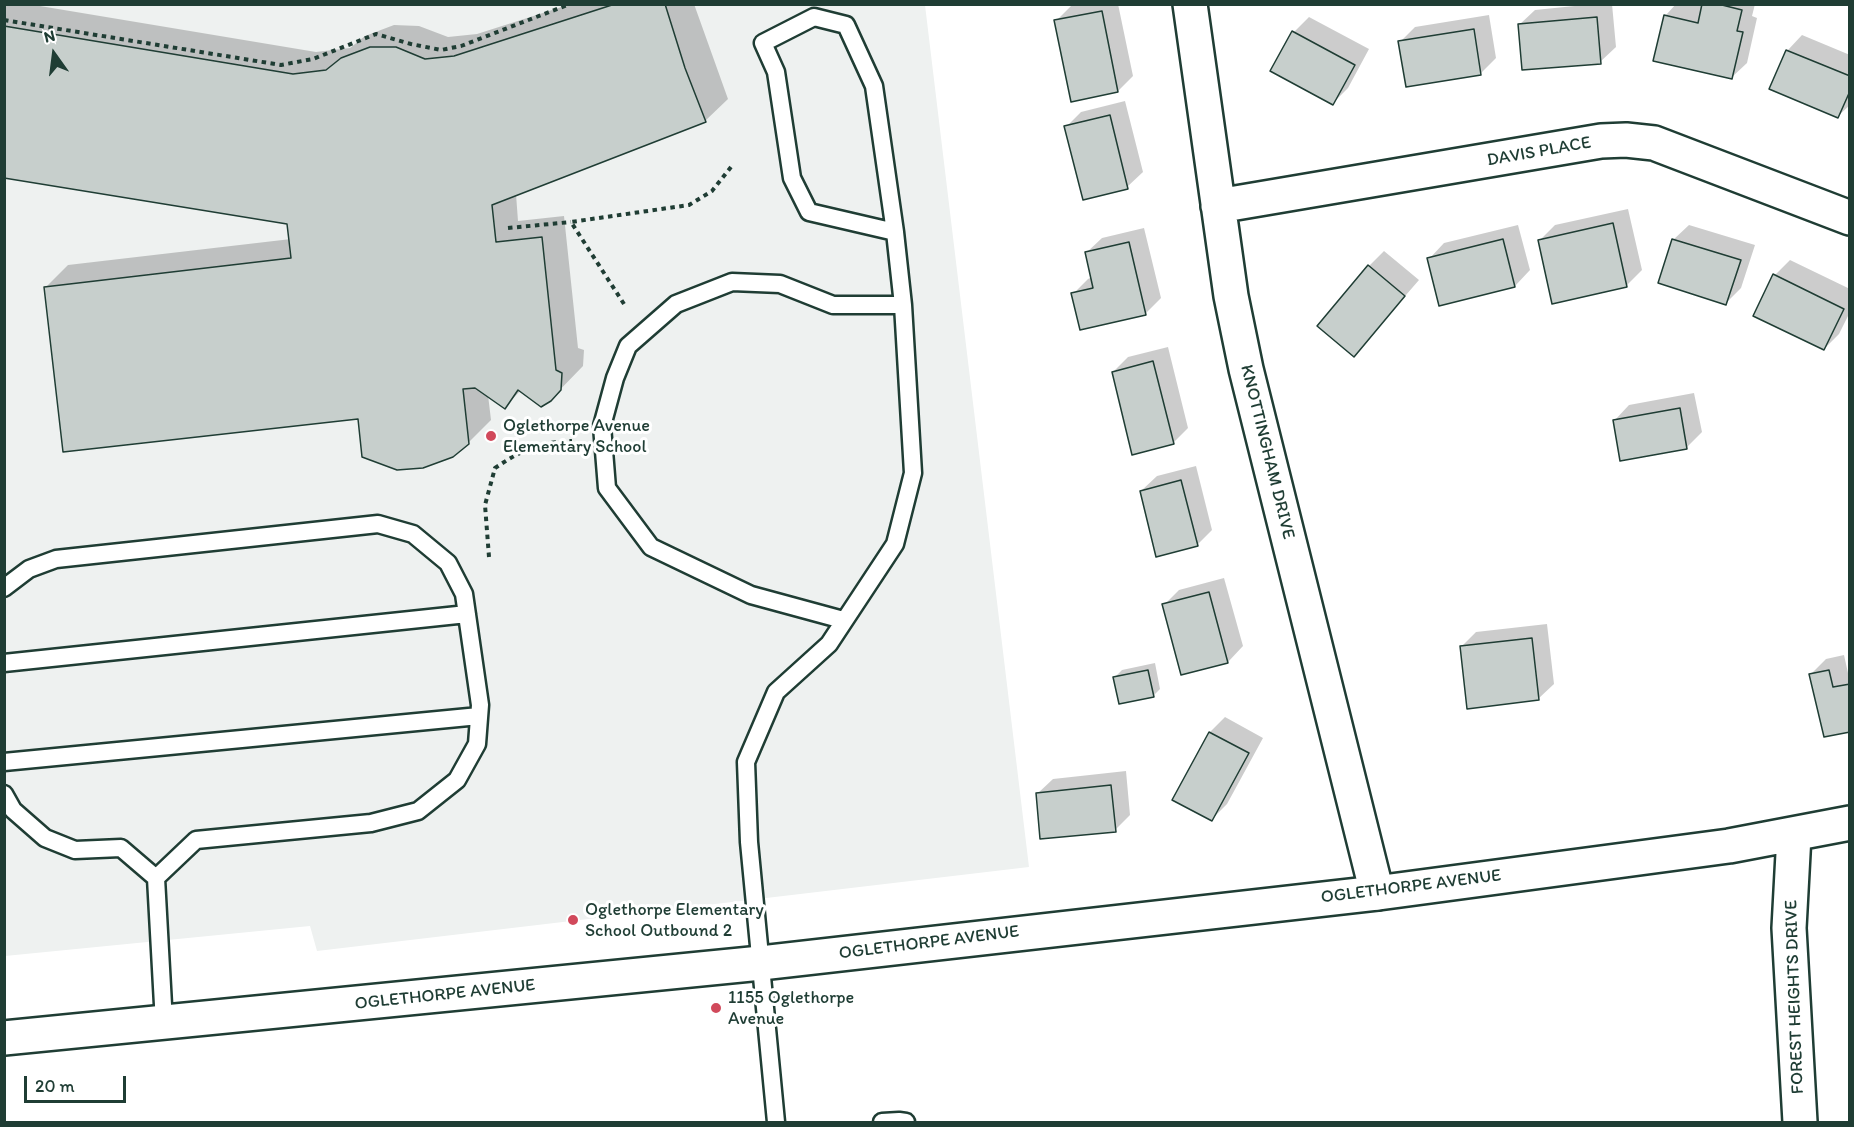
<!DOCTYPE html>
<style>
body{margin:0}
#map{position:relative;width:1854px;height:1127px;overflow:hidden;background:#fff;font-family:Itim,sans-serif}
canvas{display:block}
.frame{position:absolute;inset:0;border:6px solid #1f3d34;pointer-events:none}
.north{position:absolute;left:24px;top:24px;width:60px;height:60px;-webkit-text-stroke:4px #fff;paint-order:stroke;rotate:346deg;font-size:16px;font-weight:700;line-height:24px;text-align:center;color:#1f3d34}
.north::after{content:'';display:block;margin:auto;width:21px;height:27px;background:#1f3d34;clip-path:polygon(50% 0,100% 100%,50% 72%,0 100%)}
.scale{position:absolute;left:24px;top:1076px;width:102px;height:27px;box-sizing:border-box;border:3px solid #1f3d34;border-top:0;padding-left:8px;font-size:18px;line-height:21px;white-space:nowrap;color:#1f3d34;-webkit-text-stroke:4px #fff;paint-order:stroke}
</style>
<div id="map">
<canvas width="1854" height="1127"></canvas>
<div class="frame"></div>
<div class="north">N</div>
<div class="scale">20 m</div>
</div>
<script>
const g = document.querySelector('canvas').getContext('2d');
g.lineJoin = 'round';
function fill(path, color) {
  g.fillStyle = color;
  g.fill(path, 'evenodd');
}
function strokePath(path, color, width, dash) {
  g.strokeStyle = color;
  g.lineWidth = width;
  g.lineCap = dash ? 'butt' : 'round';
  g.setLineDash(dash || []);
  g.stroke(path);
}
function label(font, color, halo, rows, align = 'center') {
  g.font = font + ' Itim,sans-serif';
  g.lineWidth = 6;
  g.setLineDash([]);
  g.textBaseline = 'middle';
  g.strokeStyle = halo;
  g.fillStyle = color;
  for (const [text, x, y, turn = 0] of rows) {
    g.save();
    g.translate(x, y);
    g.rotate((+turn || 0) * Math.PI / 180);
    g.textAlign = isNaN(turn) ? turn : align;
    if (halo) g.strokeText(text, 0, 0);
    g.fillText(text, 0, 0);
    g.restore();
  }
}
const built = new Path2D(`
 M5,5H925L1029,867L317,951L310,926L5,956Z`);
const shadow = new Path2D(`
 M4,4H28L316,52L350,48L365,36L394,25L419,26L448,37L477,34L571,4H694L728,99L705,121L516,194L518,221L564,216L578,348L584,350L583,366L550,400L521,390L505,407L488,395L491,420L468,443L359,417L46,287L68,265L291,239L289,223L4,176Z
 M1077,4H1118L1133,76L1118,91L1056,21L1071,6Z
 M1594,4H1612L1616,47L1600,62L1519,25L1535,10Z
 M1676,4H1755L1752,16L1757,18L1747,63L1731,78L1655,60L1666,15Z
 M1489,15L1496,58L1481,73L1400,42L1415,27Z
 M1309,17L1369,49L1348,88L1333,103L1272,70L1294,32Z
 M1802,35L1850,55V105L1838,116L1787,51Z
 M1125,101L1143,172L1127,187L1066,127L1081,112Z
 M1628,209L1642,270L1626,286L1540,240L1555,225Z
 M1518,225L1530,270L1515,286L1429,259L1444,243Z
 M1689,225L1755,245L1741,288L1726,303L1673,240Z
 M1144,228L1161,298L1146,313L1081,328L1073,294L1088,279L1092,277L1086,253L1102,238Z
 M1384,251L1419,280L1354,355L1369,266Z
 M1790,260L1850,289V312L1839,334L1824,349L1775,275Z
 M1168,347L1188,428L1173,443L1113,372L1128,357Z
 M1694,393L1702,432L1687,447L1614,421L1629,405Z
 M1196,466L1212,530L1197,545L1141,491L1157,476Z
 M1224,578L1243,646L1228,662L1164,605L1179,590Z
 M1547,624L1554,684L1538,699L1461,647L1476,632Z
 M1844,655L1848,673H1850V730L1811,674L1826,659Z
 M1155,663L1160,689L1153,696L1115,677L1122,670Z
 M1225,717L1263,738L1227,804L1212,819L1210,732Z
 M1126,771L1130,815L1115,830L1037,794L1053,779Z`);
const building = new Path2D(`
 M615,4H665L685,68L706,122L492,205L496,242L542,237L556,370L562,373L561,390L551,401L541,407L518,390L505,409L475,388L463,389L469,444L453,457L423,468L397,470L362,457L358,419L63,452L44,287L291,258L287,224L4,178V26L293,74L326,70L341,58L370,47H396L425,59L454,56Z
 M1702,4H1718L1742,10L1737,31L1743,32L1732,79L1653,61L1664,15L1698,23Z
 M1102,11L1118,92L1071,102L1054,20Z
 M1597,17L1601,64L1522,70L1518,24Z
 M1474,29L1481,75L1406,87L1398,41Z
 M1292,31L1355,65L1333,105L1270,71Z
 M1786,50L1850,76V91L1838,118L1769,89Z
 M1110,115L1128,189L1083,200L1064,126Z
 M1613,223L1627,287L1552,304L1538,240Z
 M1503,239L1515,287L1439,306L1427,258Z
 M1672,239L1741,260L1726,305L1658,283Z
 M1129,242L1146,315L1080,330L1071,293L1093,288L1085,252Z
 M1368,265L1405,296L1354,357L1317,326Z
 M1773,274L1844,309L1824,350L1753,316Z
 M1153,361L1174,444L1132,455L1112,372Z
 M1680,408L1687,449L1620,461L1613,420Z
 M1181,480L1198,546L1156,557L1140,491Z
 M1209,592L1228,663L1181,675L1162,604Z
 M1532,638L1539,700L1467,709L1460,646Z
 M1148,670L1154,697L1119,704L1113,677Z
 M1829,670L1833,687L1850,684V732L1824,737L1809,674Z
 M1209,732L1249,753L1212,821L1172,800Z
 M1111,785L1116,832L1040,839L1036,793Z`);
const path = new Path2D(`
 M4,20L281,65L313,59L376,34L411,44L441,50L461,46L570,4
 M508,228L571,222
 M624,304L571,222L689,205L712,191L731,167
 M489,557L485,505L495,468C522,450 539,442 572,441`);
const lane = new Path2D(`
 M4,588L29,569L56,559L378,524L413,534L448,563L464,594L480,705L477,744L457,780L418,811L371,823L196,840L156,878
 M843,620L751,595L651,547L607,488L602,426L615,378L628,346L676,304L732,282L780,284L833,305H903
 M4,663L467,614
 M4,762L479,716
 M4,794L13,810L45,838L75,850L121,848L156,878L164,1023
 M776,1122L749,842L746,762L776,692L829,644L895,544L913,473L903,305L895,232L874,86L846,25L814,17L763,43L776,72L792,178L809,212L895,232
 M882,1122L899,1121L906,1122`);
const street = new Path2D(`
 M1190,4L1231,296L1246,369L1377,893
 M1218,206L1601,141L1626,140L1654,143L1850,218`);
const secondary = new Path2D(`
 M1794,835L1789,928L1800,1122
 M4,1038L761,963L1377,893L1729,846L1850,823`);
const markers = [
 [491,436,6,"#d1495b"],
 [573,920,6,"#d1495b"],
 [716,1008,6,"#d1495b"]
];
const streetNames = [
 ["DAVIS PLACE",1539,152,-10],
 ["KNOTTINGHAM DRIVE",1267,452,76],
 ["OGLETHORPE AVENUE",1411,887,-7],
 ["OGLETHORPE AVENUE",929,943,-7],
 ["OGLETHORPE AVENUE",445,995,-6],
 ["FOREST HEIGHTS DRIVE",1795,997,-92]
];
const poiNames = [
 ["Oglethorpe Avenue",503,426],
 ["Elementary School",503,447],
 ["Oglethorpe Elementary",585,910],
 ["School Outbound 2",585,931],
 ["1155 Oglethorpe",728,998],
 ["Avenue",728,1019]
];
fill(built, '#eef1f0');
fill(shadow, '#0003');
fill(building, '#c7cfcc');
strokePath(building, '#1f3d34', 1.5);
strokePath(lane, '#1f3d34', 21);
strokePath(street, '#1f3d34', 38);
strokePath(secondary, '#1f3d34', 38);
strokePath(path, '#1f3d34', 4, [4.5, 4.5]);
strokePath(lane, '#fff', 16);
strokePath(street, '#fff', 33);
strokePath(secondary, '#fff', 33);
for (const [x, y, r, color] of markers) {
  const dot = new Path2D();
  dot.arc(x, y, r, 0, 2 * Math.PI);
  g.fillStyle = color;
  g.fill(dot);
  strokePath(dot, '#fff', 2);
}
label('18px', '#1f3d34', '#fff', streetNames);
label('18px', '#1f3d34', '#fff', poiNames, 'left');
</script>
